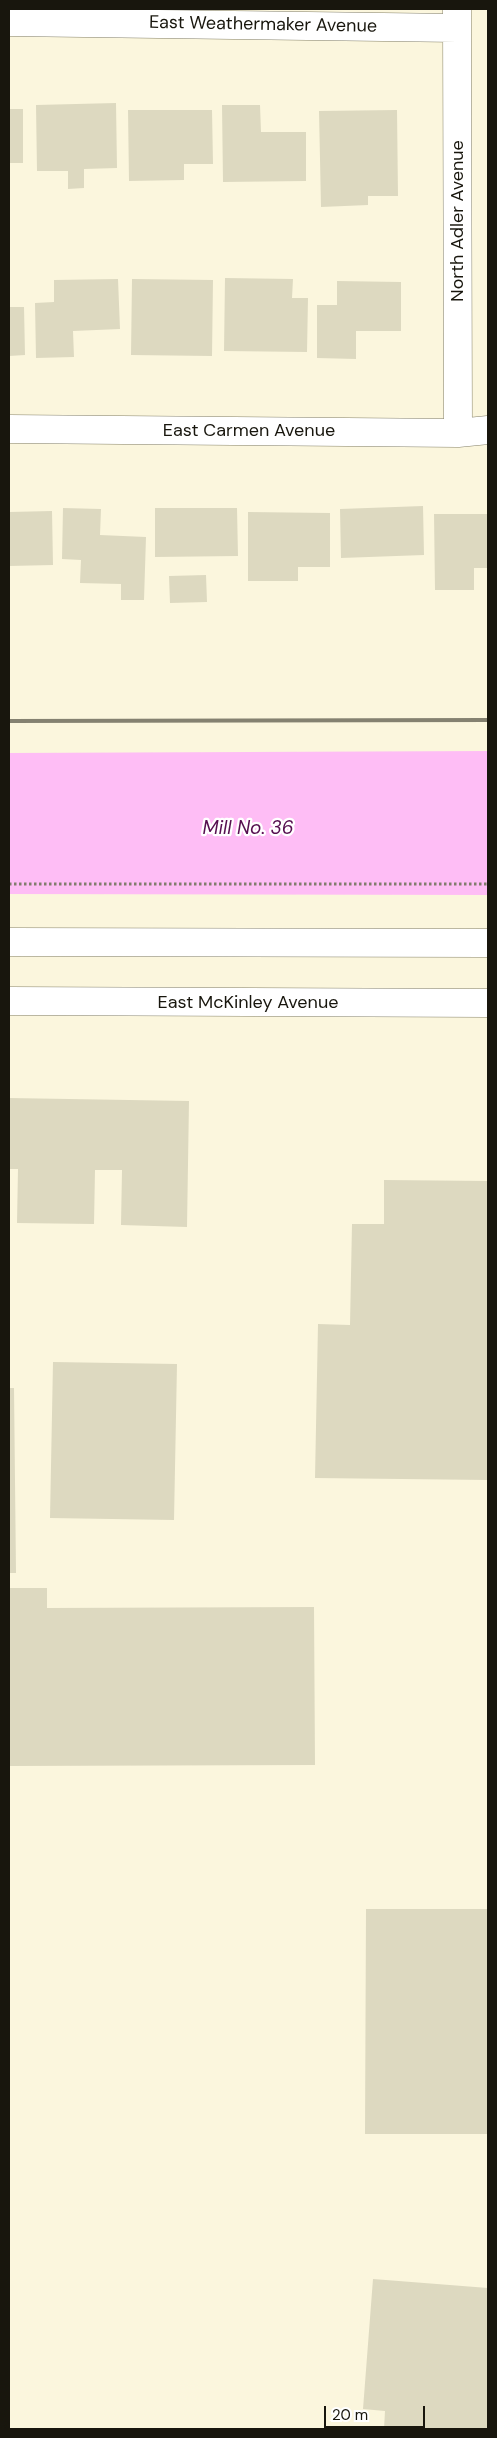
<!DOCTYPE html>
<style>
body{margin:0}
#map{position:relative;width:497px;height:2438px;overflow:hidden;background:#fbf6dd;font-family:"DM Sans",sans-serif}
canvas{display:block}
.frame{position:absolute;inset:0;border:10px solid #18160d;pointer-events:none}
.scale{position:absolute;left:324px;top:2406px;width:101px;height:22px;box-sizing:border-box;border:2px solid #18160d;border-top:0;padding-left:6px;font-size:15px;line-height:18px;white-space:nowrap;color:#18160d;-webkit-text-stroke:4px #fff;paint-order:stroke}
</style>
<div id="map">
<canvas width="497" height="2438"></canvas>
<div class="frame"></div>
<div class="scale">20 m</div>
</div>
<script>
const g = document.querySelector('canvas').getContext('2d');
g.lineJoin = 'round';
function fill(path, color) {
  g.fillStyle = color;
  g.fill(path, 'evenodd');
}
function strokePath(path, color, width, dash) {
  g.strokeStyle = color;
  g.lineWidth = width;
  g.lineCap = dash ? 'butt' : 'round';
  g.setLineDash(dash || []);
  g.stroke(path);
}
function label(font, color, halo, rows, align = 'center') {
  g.font = font + ' "DM Sans",sans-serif';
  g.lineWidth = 4.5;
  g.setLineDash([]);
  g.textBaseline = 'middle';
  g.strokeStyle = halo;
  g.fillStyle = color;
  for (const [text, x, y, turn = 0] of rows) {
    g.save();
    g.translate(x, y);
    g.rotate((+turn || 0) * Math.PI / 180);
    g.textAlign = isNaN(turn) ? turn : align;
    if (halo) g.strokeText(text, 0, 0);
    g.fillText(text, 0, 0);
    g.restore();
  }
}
const water = new Path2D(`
 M488,751V895L9,894V753Z`);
const building = new Path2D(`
 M116,103L117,168L84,169V188L68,189V171H37L36,105Z
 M222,105H260L261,132H306V181L223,182Z
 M9,109H23V163H9Z
 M128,110H212L213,164H184V180L129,181Z
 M397,110L398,196H368V205L321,207L319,111Z
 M225,278L293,279L292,298H308L307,352L224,351Z
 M118,279L120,329L73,331L74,357L36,358L35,303L54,302V280Z
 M132,279L213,280L212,356L131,355Z
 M337,281L401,282V331H356V359L317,358V305H337Z
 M9,307H24L25,355L9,356Z
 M423,506L424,555L341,558L340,509Z
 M63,508L101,509L100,535L146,537L144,600H121V584L80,583L81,560L62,559Z
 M155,508H237L238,556L155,557Z
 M52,511L53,565L9,566V512Z
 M248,512L330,513V567H298V581H248Z
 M434,514H488V568H474V590H435Z
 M206,575L207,602L170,603L169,576Z
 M9,1098L189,1101L187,1227L121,1225L122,1170H95L94,1224L17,1223L18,1169H9Z
 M384,1180L488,1181V1480L315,1478L318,1324L350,1325L352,1224H384Z
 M53,1362L177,1364L174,1520L50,1518Z
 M9,1388H14L16,1573H9Z
 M9,1588H47V1608L314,1607L315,1765L9,1766Z
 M366,1909H488V2134H365Z
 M373,2279L488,2288V2429H384L385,2411L363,2409Z`);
const path = new Path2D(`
 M9,884H488`);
const minor = new Path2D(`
 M457,10L458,433
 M9,22L457,28
 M9,429L458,433L488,430`);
const primary = new Path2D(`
 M9,942L488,943
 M9,1001L488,1003`);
const rail = new Path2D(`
 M9,721L488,720`);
const streetNames = [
 ["East Weathermaker Avenue",263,25,1],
 ["North Adler Avenue",458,221,-90],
 ["East Carmen Avenue",249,431],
 ["East McKinley Avenue",248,1003]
];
const waterNames = [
 ["Mill No. 36",248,829]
];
fill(water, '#febdf5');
fill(building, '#ddd9c0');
strokePath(minor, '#848069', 29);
strokePath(primary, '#848069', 29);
strokePath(path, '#817d6d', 3, [2.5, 2.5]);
strokePath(minor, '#fff', 28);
strokePath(primary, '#fff', 28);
strokePath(rail, '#848170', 4);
label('18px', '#18160d', '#fff', streetNames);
label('italic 19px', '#560f50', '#fff', waterNames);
</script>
